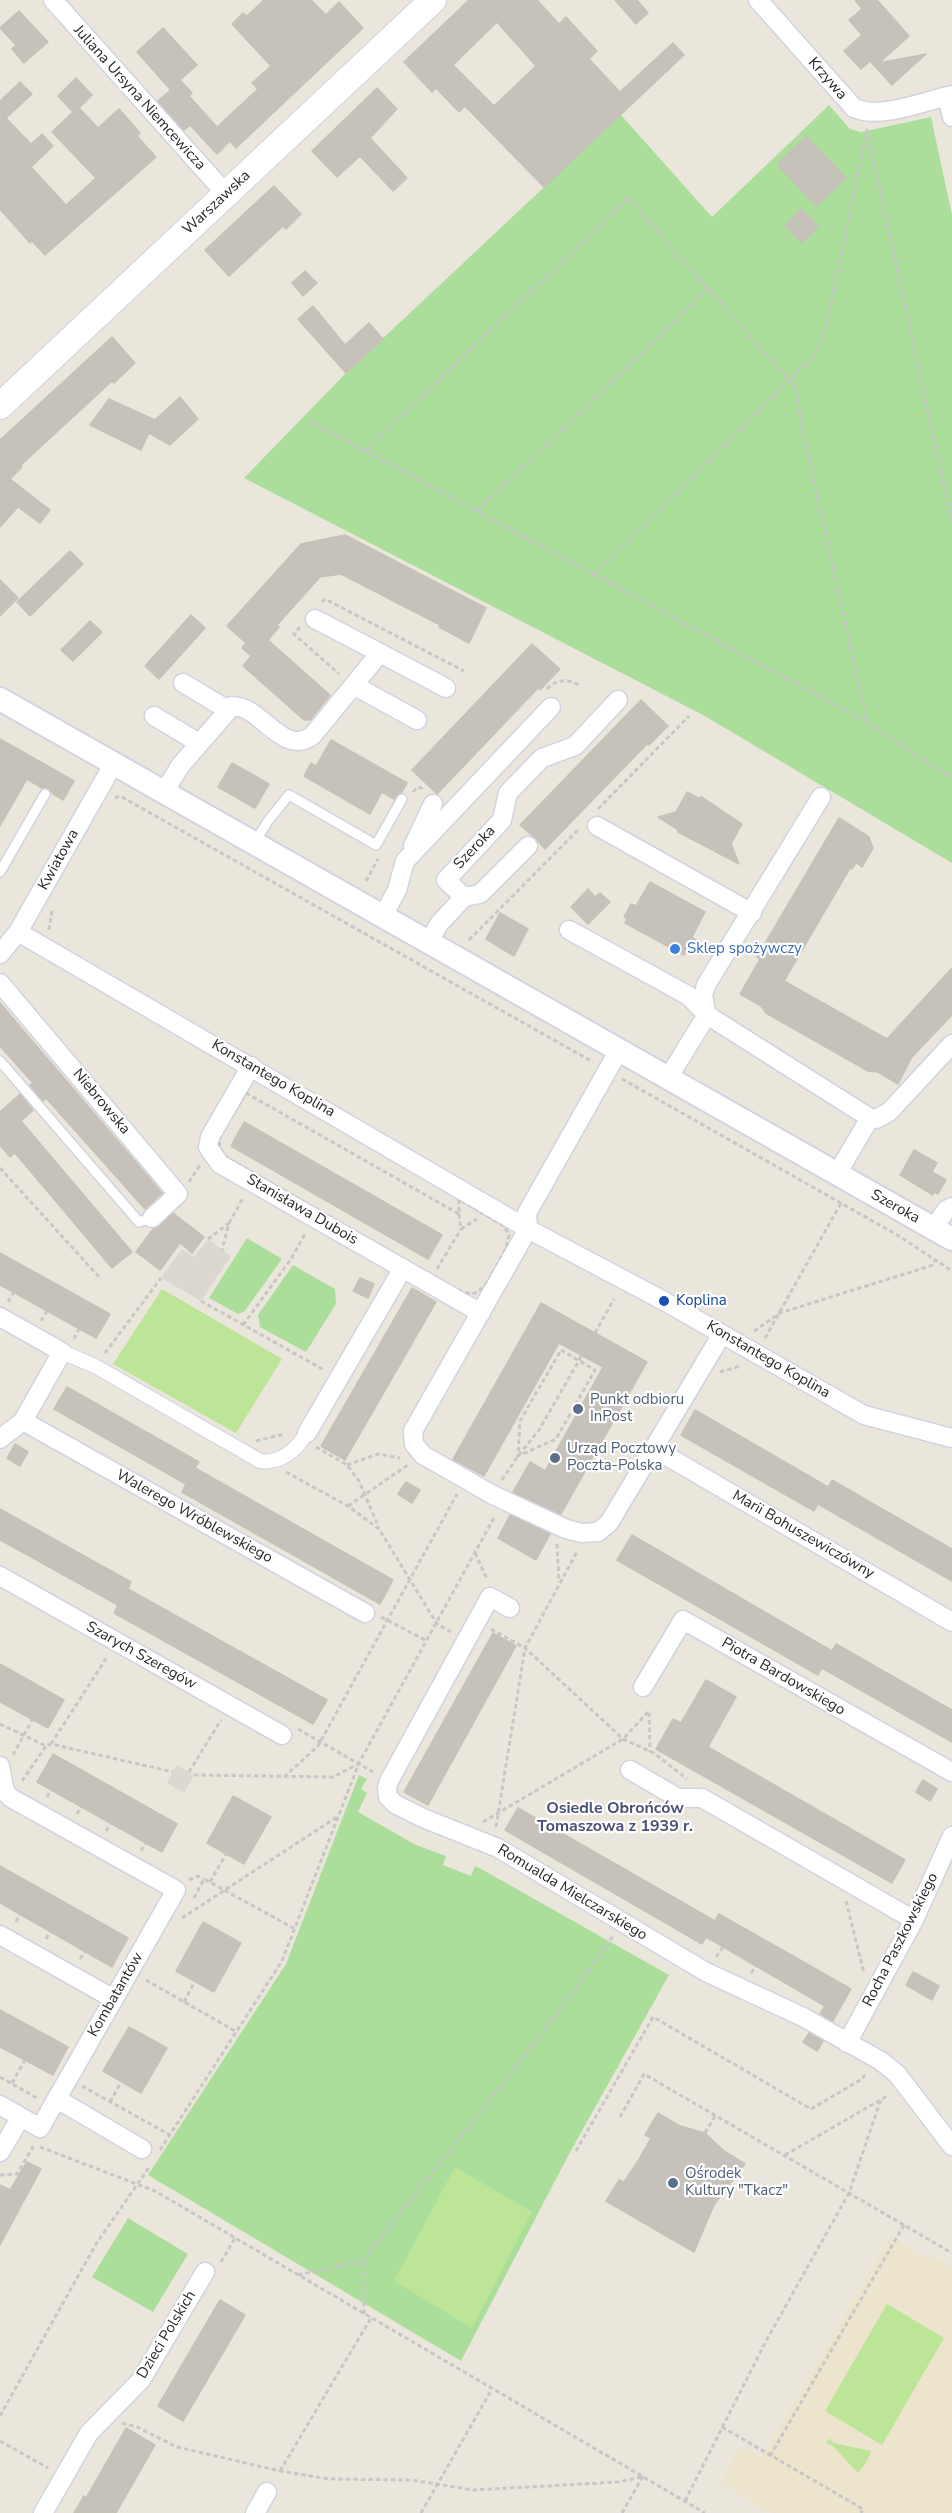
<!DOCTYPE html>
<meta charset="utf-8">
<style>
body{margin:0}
canvas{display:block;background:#ebe6dc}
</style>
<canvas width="952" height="2513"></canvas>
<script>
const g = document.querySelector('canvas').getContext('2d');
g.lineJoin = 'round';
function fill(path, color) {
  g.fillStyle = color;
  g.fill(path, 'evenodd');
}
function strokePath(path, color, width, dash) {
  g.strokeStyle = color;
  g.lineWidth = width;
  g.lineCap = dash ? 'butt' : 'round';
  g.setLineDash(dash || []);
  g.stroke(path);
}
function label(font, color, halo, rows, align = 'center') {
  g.font = font + ' "Nunito Sans",sans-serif';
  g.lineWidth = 4.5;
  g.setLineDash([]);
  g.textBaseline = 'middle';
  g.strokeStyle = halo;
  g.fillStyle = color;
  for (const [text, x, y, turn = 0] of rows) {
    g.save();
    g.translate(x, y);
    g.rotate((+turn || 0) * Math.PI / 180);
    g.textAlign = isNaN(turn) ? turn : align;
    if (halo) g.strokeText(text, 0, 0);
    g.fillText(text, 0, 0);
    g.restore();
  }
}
const education = new Path2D(`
 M890,2237L920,2255L942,2261L952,2267V2513H771L720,2483L741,2446L762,2458Z`);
const green = new Path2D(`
 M829,105L850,129L861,132L931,117L952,215V863L703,715L244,478L346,373L621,115L712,217Z
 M247,1238L282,1259L244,1312L238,1314L209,1298Z
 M293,1265L335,1289L336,1304L306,1352L260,1327L258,1315Z
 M359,1775L367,1779L361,1789L367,1793L358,1812L416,1845L446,1856L443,1865L471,1876L475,1866L483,1870L669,1975L568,2156L461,2361L148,2175L286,1964Z
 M128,2218L188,2254L153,2312L92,2277Z`);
const pitch = new Path2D(`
 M162,1289L282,1359L236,1433L113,1364Z
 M455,2167L532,2212L472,2328L394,2281Z
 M887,2304L944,2338L882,2445L825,2411Z
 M831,2439L833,2443L871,2451L866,2463L858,2473L832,2445L827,2444V2440Z`);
const plaza = new Path2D(`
 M208,1239L231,1256L201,1301L161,1278L182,1249L194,1257Z
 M177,1765L194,1775L184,1793L167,1783Z`);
const building = new Path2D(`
 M264,0H311L326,15L339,2L363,28L236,148L230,141L217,154L190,125L184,130L158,101L181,81L192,93L189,96L217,127L258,89L252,83L271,66L232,24L243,13L247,16Z
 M469,0H537L559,24L566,17L597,51L589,59L620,92L673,43L684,55L544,187L465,106L459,112L436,88L432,92L404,62ZM497,22L536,66L494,106L453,65Z
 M615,0H637L648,13L636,24Z
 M855,0H877L909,36L879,63L926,54L892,85L870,61L861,69L844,51L862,35L849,20L862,9Z
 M19,11L48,42L24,63L12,49L16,45L0,28Z
 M163,28L197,65L170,89L137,52Z
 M76,78L92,95L79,108L98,128L119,109L140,133L137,136L156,157L45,255L32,241L30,243L0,209V101L20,82L32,94L6,118L31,144L42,134L53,146L31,167L66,205L96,178L52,132L73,112L58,96Z
 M377,88L397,109L370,138L407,178L393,191L360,156L337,177L312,151Z
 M806,136L846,178L816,206L777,164Z
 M274,186L301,214L286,229L283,226L229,276L205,250Z
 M801,209L818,226L802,243L785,226Z
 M305,271L317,283L303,296L292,283Z
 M313,306L345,345L369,323L383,339L346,373L298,319Z
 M112,337L135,363L114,383L112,381L21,465L22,467L10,479L50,510L40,523L18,507L0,527V440Z
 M180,397L198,419L170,445L149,433L141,450L90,425L109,399L155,420Z
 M345,535L486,608L469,643L439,627L440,625L341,574L320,577L277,625L279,627L268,640L330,695L310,720H304L243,666L251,656L242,648L246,643L227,626L301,544Z
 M70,551L83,564L30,616L17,602Z
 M0,580L18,598L0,616Z
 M191,615L205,628L159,679L145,666Z
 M90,621L102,632L73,661L61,650Z
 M532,644L560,669L540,690L538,688L437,794L412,770Z
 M641,700L668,726L649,745L647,744L545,849L535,838L520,825Z
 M0,739L74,781L63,800L52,793L49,789L42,788L27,779L0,826Z
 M331,740L407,783L402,792L394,799L382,792L370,814L304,776L311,763L316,766Z
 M232,763L269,784L255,808L218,787Z
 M687,792L698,798L702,797L742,824L731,844L739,864L678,832L677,829L658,817L676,812Z
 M839,818L869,837L873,848L862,867L856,863L852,869L850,868L784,981L887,1039L952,968V1015L912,1057L898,1084L878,1072L868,1071L766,1013L761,1006L740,994L760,959L757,957Z
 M650,882L705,912L692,937L696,940L689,953L686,952L684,955L625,923L627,919L624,917L631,904L636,906Z
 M588,889L595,897L600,893L610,902L588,924L571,907Z
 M500,913L528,929L514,956L486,939Z
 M0,1003L162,1193L145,1209L46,1098L43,1101L30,1085L33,1083L0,1046Z
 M20,1094L33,1110L21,1121L132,1252L112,1268L15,1153L10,1157L0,1145V1112Z
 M244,1122L442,1235L428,1259L231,1146Z
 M914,1150L937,1163L932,1172L946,1180L938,1194L934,1192L933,1195L900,1175Z
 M173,1213L204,1237L192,1253L180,1243L160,1270L136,1252L153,1229L160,1226Z
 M0,1253L110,1314L96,1338L0,1285Z
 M360,1278L374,1284L368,1298L353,1291Z
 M412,1288L436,1302L345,1460L321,1446Z
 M541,1303L647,1362L561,1514L513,1492L530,1462L545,1471L603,1367L559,1343L484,1476L453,1459Z
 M67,1387L199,1462L195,1468L393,1580L380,1604L182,1492L186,1484L54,1409Z
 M695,1410L828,1487L832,1480L952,1549V1581L818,1504L814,1511L681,1435Z
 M15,1444L28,1452L20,1466L7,1458Z
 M406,1482L420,1490L412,1503L398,1494Z
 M0,1509L131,1582L128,1589L327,1700L313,1724L114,1613L118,1605L0,1540Z
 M510,1515L550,1534L536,1560L498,1538Z
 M632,1535L832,1651L836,1644L952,1710V1742L822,1668L818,1675L617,1560Z
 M493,1633L516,1646L428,1805L404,1792Z
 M0,1664L64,1700L48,1728L0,1702Z
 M706,1680L736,1697L708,1747L905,1860L892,1883L656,1749L673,1719L681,1723Z
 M53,1754L177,1824L162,1852L37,1782Z
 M923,1780L937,1789L930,1801L916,1792Z
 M233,1796L271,1817L244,1864L207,1843Z
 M518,1808L715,1921L719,1914L851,1989L833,2021L820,2014L825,2006L706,1937L702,1944L505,1830Z
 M0,1866L128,1938L112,1967L0,1903Z
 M203,1922L241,1943L214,1992L176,1971Z
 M913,1972L939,1986L932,2000L906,1985Z
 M0,2010L68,2047L53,2075L0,2047Z
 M129,2027L167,2048L141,2093L103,2071Z
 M809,2033L823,2041L817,2051L803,2042Z
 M658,2113L680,2126L705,2133L724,2151L745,2164L714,2205L694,2252L606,2201L619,2180L624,2182L638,2161L651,2138L645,2135Z
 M27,2162L41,2169L0,2245V2185L10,2190Z
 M220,2300L245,2315L183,2421L158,2406Z
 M126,2428L155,2445L116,2513H74L84,2496L86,2498Z`);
const path = new Path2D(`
 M308,420L867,722L952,779
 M365,451L628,198L796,388L802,427L867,722
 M478,510L709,288
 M595,574L814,356L824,336L867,130L952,523
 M322,602L325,599L464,671
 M300,627L294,634L339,674
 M547,689C557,679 568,678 580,686
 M413,792L418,787L425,789
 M115,798L120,796L593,1062
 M598,809L689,716
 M366,881L378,859
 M49,930L52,910
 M469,940L579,829
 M622,1079L899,1236L952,1271
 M246,1093L459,1214V1199L504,1226L509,1235L506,1248L488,1282L478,1292L471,1294L456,1290L227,1158C220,1151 218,1146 220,1135Z
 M0,1168L100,1278
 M189,1182L200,1165
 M459,1214L461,1229L477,1219
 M229,1223L243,1198
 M208,1239L229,1223L222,1250
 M437,1269L461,1229
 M201,1301L324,1370
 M8,1302L14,1292
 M41,1321L47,1311
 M243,1325L291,1259L306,1232
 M754,1331L780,1313L933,1265L935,1261
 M595,1333L614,1299
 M765,1338L841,1203
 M74,1339L79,1329
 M561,1350L595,1370L556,1439L518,1456L520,1421Z
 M105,1353L161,1278
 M720,1372L740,1366
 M256,1441L284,1434
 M316,1447L347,1465L359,1481L379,1528
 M347,1465L378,1454L400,1458
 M286,1472L348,1506L379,1529L437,1624L451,1632
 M502,1480L518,1456L539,1430L582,1355
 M348,1506L408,1465
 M557,1544L559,1582
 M475,1553L487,1579
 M381,1617L427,1641
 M491,1629L525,1648L623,1739L654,1753L687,1779
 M0,1724L46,1746L51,1744L173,1772
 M298,1729L373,1772
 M51,1744L107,1657
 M13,1755L32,1720
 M189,1772L221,1720
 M194,1775L333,1777L358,1764
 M284,1777L318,1746L457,1494
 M22,1781L46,1746
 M47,1797L51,1790
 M77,1814L81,1807
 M483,1822L623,1739L649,1711L650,1752
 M496,1827L525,1648L578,1550
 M106,1831L111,1823
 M141,1851L146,1843
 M189,1880L198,1876L204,1879
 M210,1882L226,1854
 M194,1898L204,1879L295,1929
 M846,1901L864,1973
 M182,1918L337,1817
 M16,1922L20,1915
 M46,1939L50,1932
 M716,1957L723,1947
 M80,1959L85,1951
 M751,1973L756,1966
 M146,1980L235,2031
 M184,2002L195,1981
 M0,2077L37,2098
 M12,2083L25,2060
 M82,2086L170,2135
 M110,2102L121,2082
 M620,2117L644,2074L952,2253
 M705,2133L715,2116
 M40,2147L155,2191L705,2513
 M160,2150L282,1961L359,1763L495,1516
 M576,2151L653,2017L811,2109L862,2079L866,2073
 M785,2155L889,2095
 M0,2175L17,2174L34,2145
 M221,2262L235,2238
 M298,2275L364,2260
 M364,2314V2260L562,2008L613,1936
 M0,2416L96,2244L150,2166
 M122,2423L137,2427L177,2447L280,2471L329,2479L412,2480L473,2490L618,2482L642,2477
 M722,2427L863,2509L861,2513
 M0,2441L48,2468
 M770,2456L904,2225
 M280,2471L371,2318
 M685,2501L766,2341L849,2193L881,2099
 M421,2513L492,2389
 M622,2513L643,2476`);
const service = new Path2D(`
 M255,842L268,821L289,795L376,845L402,799
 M0,872L45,794
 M0,1061L139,1222L152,1218`);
const pedestrian = new Path2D(`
 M62,1352L95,1366L260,1461C281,1464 296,1450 307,1433`);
const minor = new Path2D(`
 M53,0L226,194
 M758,0L854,108C880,120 924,101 952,95
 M947,96L952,117
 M315,619L380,653
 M183,683L228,710
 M355,686L417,720
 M154,716L199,743
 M164,792L180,766L232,706C261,705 282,757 312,736L380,653L446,688
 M597,826L752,913
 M413,846L433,804
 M464,897L446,880L502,820L508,793L542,758L575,746L618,700
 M383,916L397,890L405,861L551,707
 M569,930L689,996L707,1015L870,1118
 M18,932L528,1229L664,1301L864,1415L952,1438
 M428,943L439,924L464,897L480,894L528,846
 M0,954L18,932L114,763
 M0,983L178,1194L152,1218
 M251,1066L210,1137L208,1147L220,1164L481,1313
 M668,1078L707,1015L703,996L706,985L821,797
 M837,1174L870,1118L876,1119L889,1112L952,1044
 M934,1228L946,1210L952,1207
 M528,1229L413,1431L414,1444L423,1455L493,1495L566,1529L582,1533L598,1532L609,1523L722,1334
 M528,1229L527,1213L619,1050
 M0,1317L62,1352L23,1421L0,1439
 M23,1421L365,1613
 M307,1433L403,1268
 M653,1448L952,1622
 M0,1576L282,1735
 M510,1608L490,1597L389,1781L387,1788L388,1797L395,1804L423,1818L498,1848L706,1972L803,2017L881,2061L897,2074L952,2146
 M643,1687L683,1620L952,1772
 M0,1766L5,1792L11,1798L176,1890L40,2128L0,2105
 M630,1770L678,1798H702L914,1920
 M0,1935L114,1999
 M847,2043L914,1920L952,1836
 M57,2099L142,2149
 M0,2152L21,2117
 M43,2513L89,2433L141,2380L205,2272
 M255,2513L267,2492`);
const tertiary = new Path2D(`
 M0,699L952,1239`);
const secondary = new Path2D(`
 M0,406L433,0`);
const markers = [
 [675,949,6,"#3f7fe0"],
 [664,1301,6,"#1a4fb4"],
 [578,1409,6,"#5c6f8a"],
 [555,1458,6,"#5c6f8a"],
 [673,2183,6,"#5c6f8a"]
];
const streetNames = [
 ["Krzywa",827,79,49],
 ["Juliana Ursyna Niemcewicza",139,98,48],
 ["Warszawska",217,203,-43],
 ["Szeroka",475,848,-47],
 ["Kwiatowa",59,860,-61],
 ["Konstantego Koplina",273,1079,30],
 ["Niebrowska",101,1102,50],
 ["Szeroka",895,1207,29],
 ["Stanisława Dubois",302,1210,30],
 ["Konstantego Koplina",768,1360,30],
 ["Walerego Wróblewskiego",194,1517,29],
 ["Marii Bohuszewiczówny",803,1535,30],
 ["Szarych Szeregów",141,1656,29],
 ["Piotra Bardowskiego",783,1677,30],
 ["Romualda Mielczarskiego",572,1893,31],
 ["Rocha Paszkowskiego",901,1940,-63],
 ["Kombatantów",116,1995,-60],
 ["Dzieci Polskich",167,2335,-59]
];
const shopNames = [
 ["Sklep spożywczy",687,949]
];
const transitNames = [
 ["Koplina",676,1301]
];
const serviceNames = [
 ["Punkt odbioru",590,1400],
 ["InPost",590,1417],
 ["Urząd Pocztowy",567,1449],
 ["Poczta-Polska",567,1466],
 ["Ośrodek",685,2174],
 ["Kultury \"Tkacz\"",685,2191]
];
const neighbourhoodNames = [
 ["Osiedle Obrońców",615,1809],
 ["Tomaszowa z 1939 r.",615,1827]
];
fill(education, '#ece4cc');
fill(green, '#acde9b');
fill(pitch, '#bde597');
fill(plaza, '#dbd8d2');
fill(building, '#c6c2bb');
strokePath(building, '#c6c2b6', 1.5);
strokePath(service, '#d1d3e1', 12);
strokePath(pedestrian, '#d1d3e1', 16);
strokePath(minor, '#d1d3e1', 21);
strokePath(tertiary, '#d1d3e1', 26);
strokePath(secondary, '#d1d3e1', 28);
strokePath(path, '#c7c7c7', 3, [4.5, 3]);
strokePath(service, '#fff', 9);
strokePath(pedestrian, '#fff', 14);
strokePath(minor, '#fff', 18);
strokePath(tertiary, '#fff', 22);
strokePath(secondary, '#fff', 26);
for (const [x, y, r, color] of markers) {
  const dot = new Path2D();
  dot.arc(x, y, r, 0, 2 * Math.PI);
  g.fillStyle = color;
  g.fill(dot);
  strokePath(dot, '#fff', 2);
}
label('15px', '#292929', '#fff', streetNames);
label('15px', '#366cbe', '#fff', shopNames, 'left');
label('15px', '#164399', '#fff', transitNames, 'left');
label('15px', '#4e5e75', '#fff', serviceNames, 'left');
label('bold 16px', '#4c5077', '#fff', neighbourhoodNames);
</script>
